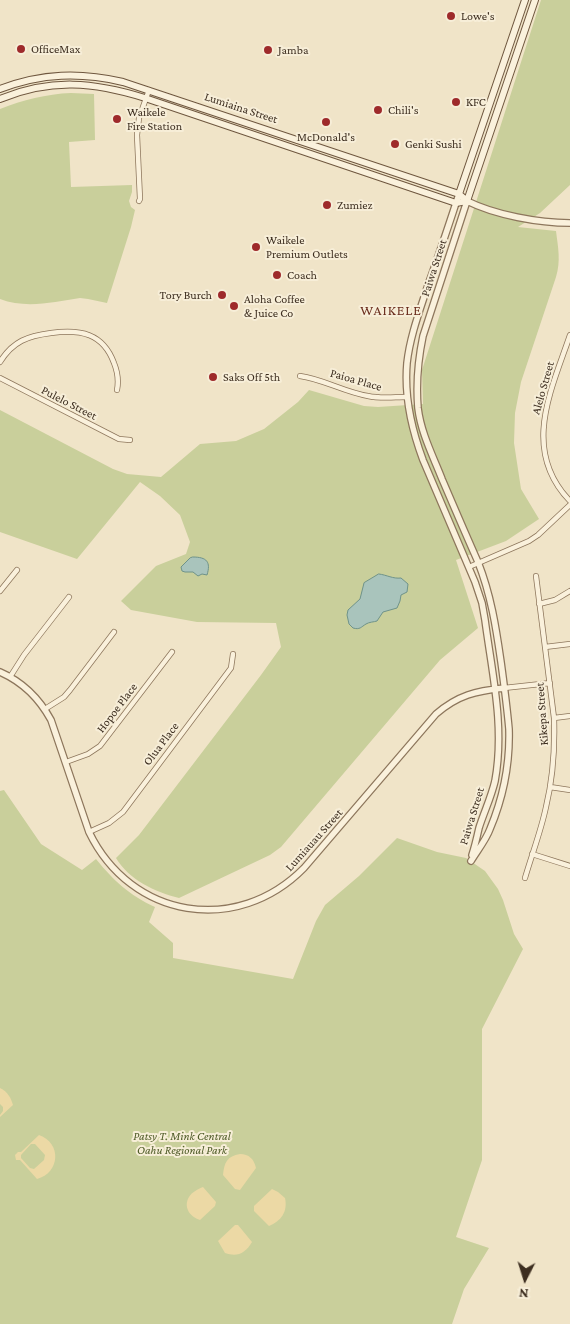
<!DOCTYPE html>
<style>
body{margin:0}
#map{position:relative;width:570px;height:1324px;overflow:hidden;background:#f0e4c8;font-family:"Crimson Pro",serif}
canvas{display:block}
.north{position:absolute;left:500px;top:1254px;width:50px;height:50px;-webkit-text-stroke:4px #f7eed8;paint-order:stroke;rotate:185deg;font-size:14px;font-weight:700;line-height:20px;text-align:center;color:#3d2e20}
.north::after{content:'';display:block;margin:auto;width:18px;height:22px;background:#3d2e20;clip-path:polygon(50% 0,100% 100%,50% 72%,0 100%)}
</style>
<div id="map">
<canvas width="570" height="1324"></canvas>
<div class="north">N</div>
</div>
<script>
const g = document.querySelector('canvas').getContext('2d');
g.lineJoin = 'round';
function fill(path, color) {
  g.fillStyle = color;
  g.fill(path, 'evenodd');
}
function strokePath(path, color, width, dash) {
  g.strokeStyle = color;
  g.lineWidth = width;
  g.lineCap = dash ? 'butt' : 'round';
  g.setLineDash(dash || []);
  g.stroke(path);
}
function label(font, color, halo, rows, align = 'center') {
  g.font = font + ' "Crimson Pro",serif';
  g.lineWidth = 4;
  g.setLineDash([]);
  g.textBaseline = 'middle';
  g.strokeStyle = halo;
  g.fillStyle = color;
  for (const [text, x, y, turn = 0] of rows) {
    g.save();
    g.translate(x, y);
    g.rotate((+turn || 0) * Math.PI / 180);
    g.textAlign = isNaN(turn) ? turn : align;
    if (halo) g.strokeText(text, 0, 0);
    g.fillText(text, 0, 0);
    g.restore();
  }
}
const green = new Path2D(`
 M541,0H570V185L540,213L518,227L556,231C558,247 561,261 556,277L521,382L515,413L514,443L521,489L539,519L506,541L456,560L478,628L440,660L281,847L270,855L179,898C155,892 129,880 116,858L139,835L261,675L281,647L276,623L197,622L131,610L121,601L156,566L186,554L190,542L180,515L160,496L140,482L77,559L0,532V410L113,469L127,474L161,477L200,444L236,441L264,429L298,402L309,390L364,406L378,407L423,404L422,370Z
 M71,93L94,94L95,140L69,142L71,187L132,185V192L129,201L131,207L135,210L131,227L107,303L88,299L80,298C54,302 26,309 0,299V109C23,100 46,94 71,93Z
 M4,790L41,844L82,870L96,859C114,881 129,895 155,907L149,922L173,943V958L293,979L316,921L325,905L359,876L397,838L437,852L466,858L485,871L498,889L503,900L514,934L523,949L482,1029V1160L456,1237L489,1248L464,1289L452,1324H0V791Z`);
const sand = new Path2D(`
 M0,1088C8,1092 11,1098 13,1105L0,1117V1115L3,1111V1107L0,1104Z
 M39,1135C62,1143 60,1173 37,1179L20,1160H16L15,1155L18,1152H21ZM31,1144H35L45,1155L44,1160L34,1169L30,1168L21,1158V1155Z
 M240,1154C249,1154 254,1159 256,1168L240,1190L235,1189L223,1175C224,1163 227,1156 240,1154Z
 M203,1187L216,1202L215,1206L200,1220C190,1217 183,1207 189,1197C192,1192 198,1189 203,1187Z
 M272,1189L278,1192L285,1198C288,1212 281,1221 269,1226L254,1211V1206Z
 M235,1225H238L252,1242C245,1254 237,1257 225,1253L218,1241Z`);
const water = new Path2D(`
 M193,557C207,557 211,562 207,575L202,574L198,576L193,572H185L182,571L181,567L190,558Z
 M379,574C387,575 393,579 401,578L408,584L407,592L401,595L400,601L397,608L383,612L377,621C374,622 369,622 366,624C361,627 360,630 353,628L349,624L347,615L348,610L360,599L364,583Z`);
const minor = new Path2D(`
 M139,201L140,199L137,135L139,118L149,90
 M570,335C551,391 521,450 570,501
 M0,362C13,341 28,336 51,333C80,329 103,333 114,363C118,373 119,380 117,390
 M300,376C323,379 344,392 368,396C381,399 394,397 407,397
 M0,378L119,439L130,440
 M469,567L529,541L538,535L570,505
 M0,591L17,570
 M539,604L555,600L570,591
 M545,647L570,644
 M10,677L24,655L69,597
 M504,688L550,683
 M45,709L64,697L70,690L114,632
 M554,718L570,716
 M66,762L88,754L100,746L172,652
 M550,787L570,790
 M89,832L109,823L123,812L231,668L233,654
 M532,854L570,866
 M525,878C532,854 541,831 546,807C553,778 555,748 554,718L536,576`);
const tertiary = new Path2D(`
 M459,194C449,224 439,255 428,285C420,310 410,336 407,363C404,397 411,428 423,460L475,582L482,603L485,620C492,673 505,727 495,781C491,798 484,812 479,828C477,837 475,846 472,855
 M0,672C23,682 39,698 51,720L89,832C131,919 237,936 304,868L436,714C458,695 476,691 504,688
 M471,861C477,851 486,840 490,829C503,798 510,762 509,729C507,707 504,684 501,662C496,627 491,595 478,562C466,535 454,507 442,479C433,456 421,433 418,408C416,384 418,360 423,336L467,201C495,215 539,223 570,223`);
const secondary = new Path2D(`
 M0,89C42,73 80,72 123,82L459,194L467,201
 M0,99C51,78 94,82 145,98L456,203L467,201
 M459,194L525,0
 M467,201L535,0`);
const markers = [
 [451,16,5,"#9e2a2b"],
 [21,49,5,"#9e2a2b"],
 [268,50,5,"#9e2a2b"],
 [456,102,5,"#9e2a2b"],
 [378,110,5,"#9e2a2b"],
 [117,119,5,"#9e2a2b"],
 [326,122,5,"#9e2a2b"],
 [395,144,5,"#9e2a2b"],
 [327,205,5,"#9e2a2b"],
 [256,247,5,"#9e2a2b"],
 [277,275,5,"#9e2a2b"],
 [222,295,5,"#9e2a2b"],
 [234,306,5,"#9e2a2b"],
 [213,377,5,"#9e2a2b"]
];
const poiNames = [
 ["Lowe's",461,16],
 ["OfficeMax",31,49],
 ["Jamba",278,50],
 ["KFC",466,102],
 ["Chili's",388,110],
 ["Waikele",127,112],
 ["Fire Station",127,126],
 ["McDonald's",326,137,"center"],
 ["Genki Sushi",405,144],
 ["Zumiez",337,205],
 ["Waikele",266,240],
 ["Premium Outlets",266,254],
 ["Coach",287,275],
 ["Tory Burch",212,295,"right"],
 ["Aloha Coffee",244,299],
 ["& Juice Co",244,313],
 ["Saks Off 5th",223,377]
];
const streetNames = [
 ["Lumiaina Street",241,108,18],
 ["Paiwa Street",434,268,-72],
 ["Paioa Place",356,380,16],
 ["Alelo Street",543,388,-74],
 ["Pulelo Street",69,403,27],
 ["Hopoe Place",117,708,-53],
 ["Kikepa Street",542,714,-94],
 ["Olua Place",161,744,-53],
 ["Paiwa Street",472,816,-73],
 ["Lumiauau Street",314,840,-48]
];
const parkNames = [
 ["Patsy T. Mink Central",182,1136],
 ["Oahu Regional Park",182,1150]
];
const neighbourhoodNames = [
 ["WAIKELE",391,311]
];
fill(green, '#c9cf9b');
fill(sand, '#ecd9a5');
fill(water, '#a9c4bc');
strokePath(water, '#6f938a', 1);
strokePath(minor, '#8d765c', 6);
strokePath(tertiary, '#8d765c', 8);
strokePath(secondary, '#6f573f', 8);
strokePath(minor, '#faf1dc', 4.5);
strokePath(tertiary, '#faf1dc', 5.5);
strokePath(secondary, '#faf1dc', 6);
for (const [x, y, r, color] of markers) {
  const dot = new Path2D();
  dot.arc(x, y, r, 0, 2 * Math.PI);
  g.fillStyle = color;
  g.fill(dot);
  strokePath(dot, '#f7eed8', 2);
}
label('12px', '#3d2e20', '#f7eed8', poiNames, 'left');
label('12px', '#3d2e20', '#f7eed8', streetNames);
label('italic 12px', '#4d5a26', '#f7eed8', parkNames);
g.letterSpacing = '1px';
label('14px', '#6b2e1e', '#f7eed8', neighbourhoodNames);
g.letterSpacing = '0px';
</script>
